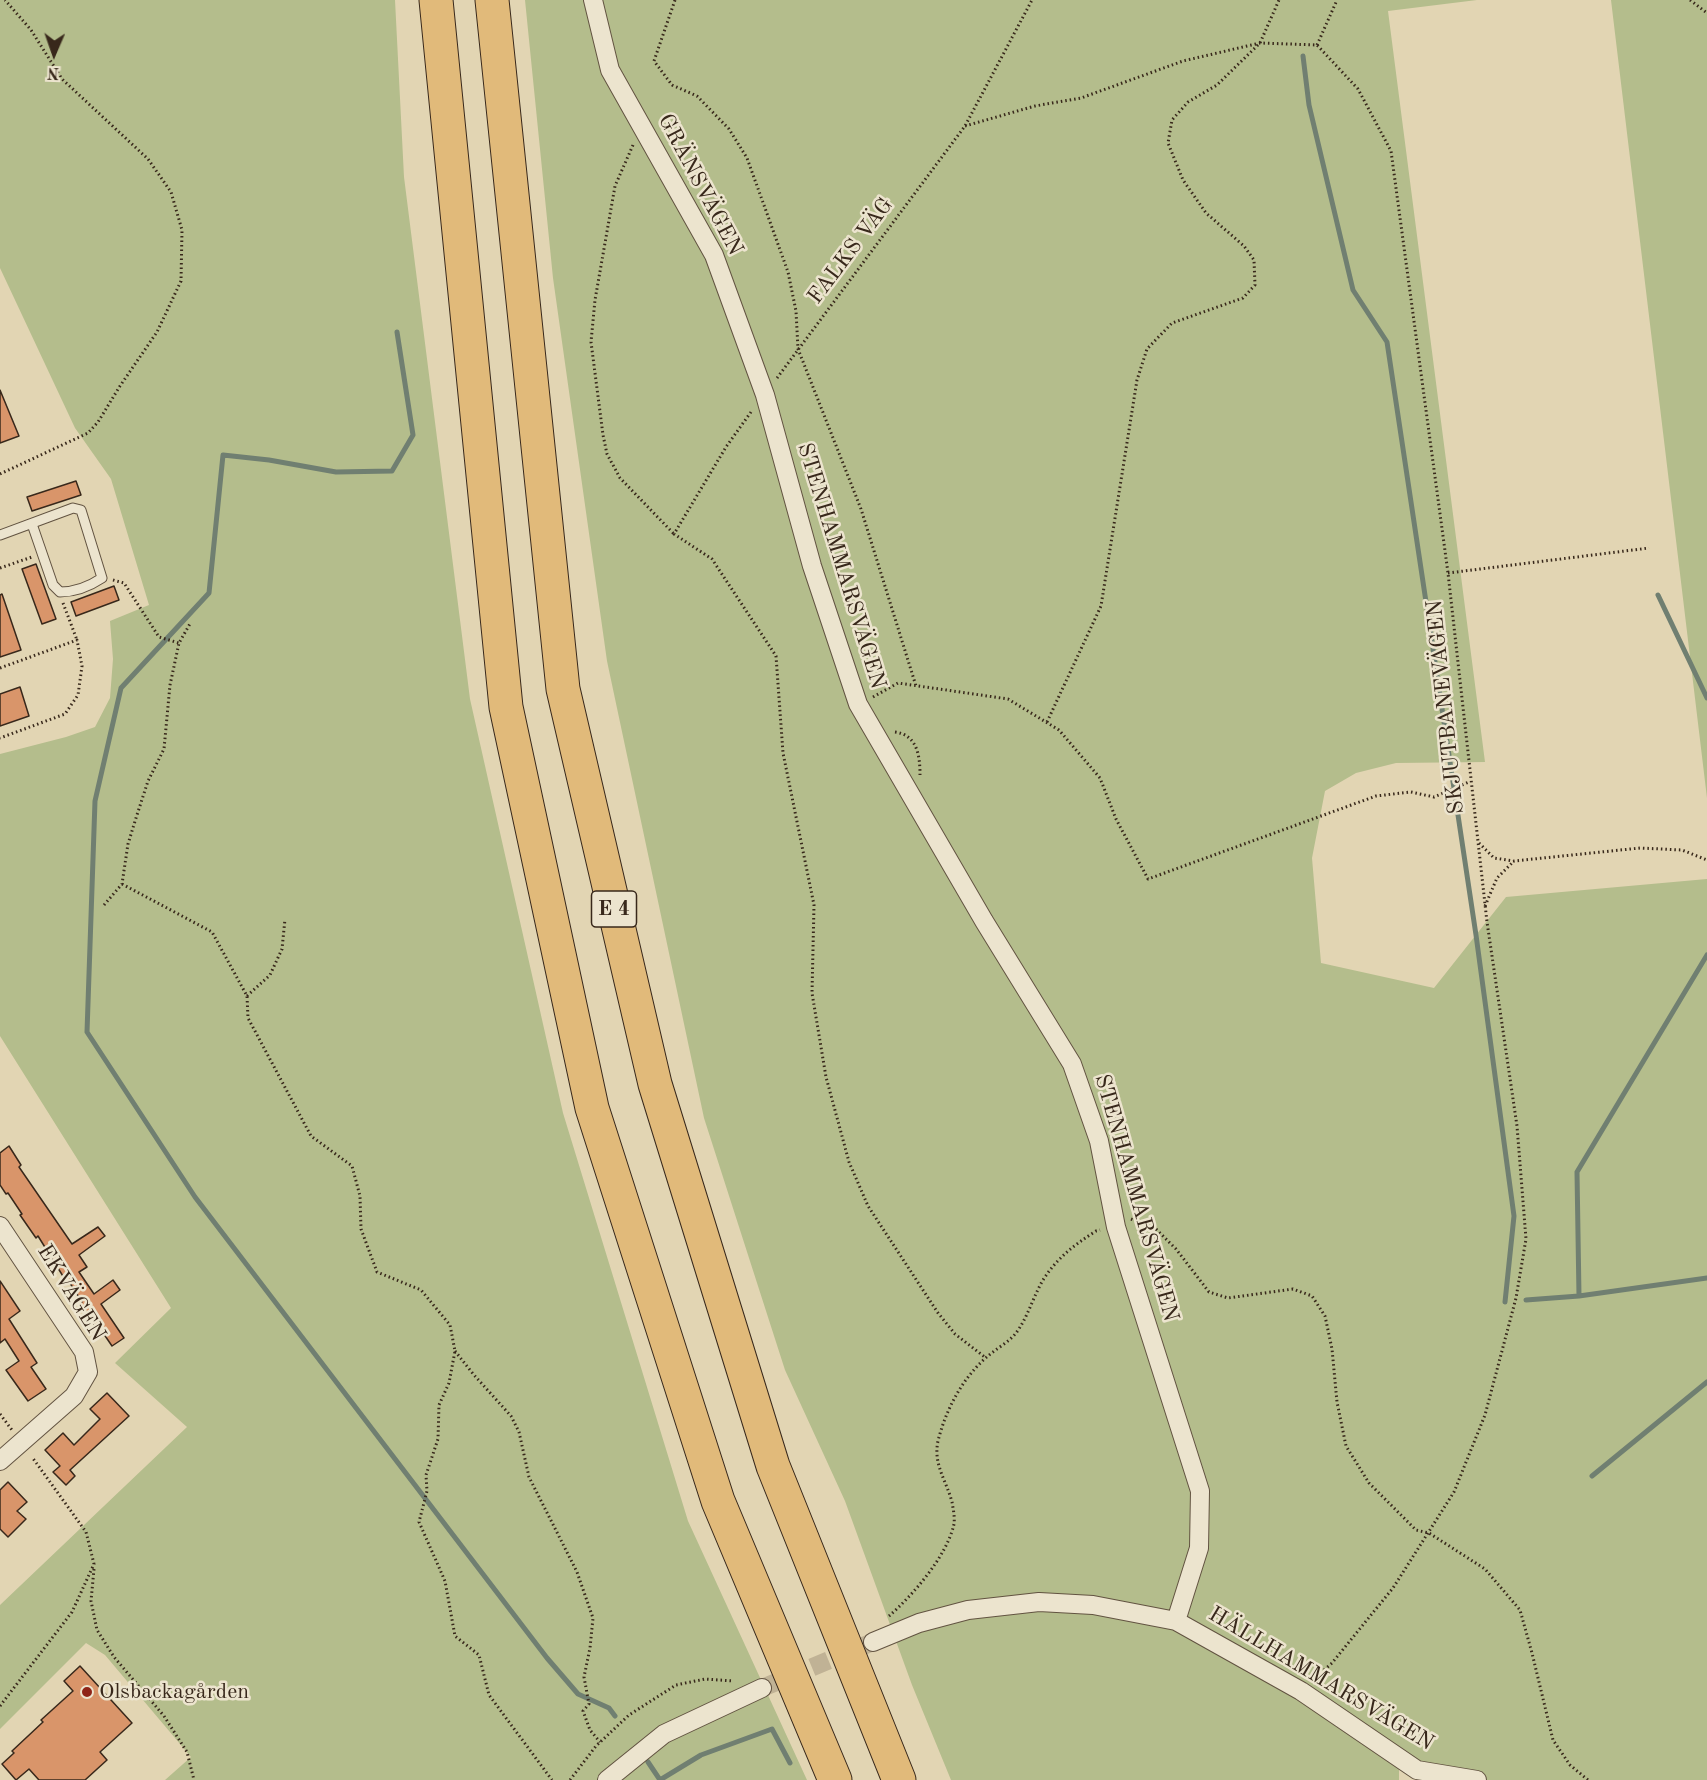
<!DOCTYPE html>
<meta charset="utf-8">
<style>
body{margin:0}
#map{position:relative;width:1707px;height:1780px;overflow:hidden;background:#e2d5b3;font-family:"Old Standard TT",serif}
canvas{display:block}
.north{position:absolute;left:24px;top:24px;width:60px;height:60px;-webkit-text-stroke:4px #ece4ce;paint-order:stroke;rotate:182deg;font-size:16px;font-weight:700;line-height:24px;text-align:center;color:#38281b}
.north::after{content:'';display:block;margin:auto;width:21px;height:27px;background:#38281b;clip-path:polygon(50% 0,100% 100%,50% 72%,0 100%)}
</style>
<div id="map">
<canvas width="1707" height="1780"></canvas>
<div class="north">N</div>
</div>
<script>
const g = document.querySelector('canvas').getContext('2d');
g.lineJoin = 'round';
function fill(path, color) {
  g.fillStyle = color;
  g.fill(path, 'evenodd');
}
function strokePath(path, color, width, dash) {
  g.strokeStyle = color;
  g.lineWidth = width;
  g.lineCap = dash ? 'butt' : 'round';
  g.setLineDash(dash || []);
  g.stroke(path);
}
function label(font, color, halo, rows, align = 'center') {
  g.font = font + ' "Old Standard TT",serif';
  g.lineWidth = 5;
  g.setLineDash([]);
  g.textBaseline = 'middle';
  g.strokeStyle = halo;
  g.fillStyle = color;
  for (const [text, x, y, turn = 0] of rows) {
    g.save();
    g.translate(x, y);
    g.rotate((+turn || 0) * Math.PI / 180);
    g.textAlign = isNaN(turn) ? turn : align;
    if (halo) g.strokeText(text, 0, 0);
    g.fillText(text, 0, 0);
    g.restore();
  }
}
const green = new Path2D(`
 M0,0H395L404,177L470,699L563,1113L688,1521L807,1780H165L191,1757L105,1655L86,1643L0,1729V1605L187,1427L115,1363L171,1308L0,1036V754L66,737L95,727L110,698L113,659L110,621L149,605L111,479L75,428L0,268Z
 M525,0H1477L1388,11L1485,762L1396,763L1356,773L1325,791L1312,858L1321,963L1434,988L1506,897L1707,879V1780H1473L1399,1758V1780H951L912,1685L845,1501L785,1370L704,1118L607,661L553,278Z
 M1611,0H1707V798Z`);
const stream = new Path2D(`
 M1303,56L1309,105L1353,290L1387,342L1476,935L1514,1216L1505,1302
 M397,332L413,435L392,471L336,472L269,460L223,455L209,593L121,688L95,801L87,1032L195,1197L547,1658L578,1694L609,1708L615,1716
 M1658,595L1707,698
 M1579,1296L1577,1172L1707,955
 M1526,1300L1579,1296L1707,1278
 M1592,1476L1707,1382
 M648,1762L660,1780
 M660,1780L701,1755L772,1729L790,1763`);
const building = new Path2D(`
 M0,390L19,436L0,443Z
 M76,481L81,495L32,511L27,497Z
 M36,564L56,619L42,624L22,569Z
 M114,586L119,600L76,616L71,602Z
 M2,594L21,650L0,657V595Z
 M20,687L29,716L0,726V694Z
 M9,1146L21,1165L19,1167L72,1244L98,1227L105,1236L79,1255L87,1267L79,1272L94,1294L113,1280L120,1290L101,1304L124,1338L112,1346L97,1324L95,1326L80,1303L82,1302L68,1280L66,1281L38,1236L36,1238L20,1215L22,1214L8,1193L6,1194L0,1185V1153Z
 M0,1281L20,1311L9,1319L37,1363L31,1367L46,1389L28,1401L6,1370L19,1361L5,1339L0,1343Z
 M107,1393L129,1416L70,1470L75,1476L66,1485L53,1472L60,1466L45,1450L63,1433L74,1445L100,1419L90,1409Z
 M8,1482L27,1502L17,1511L26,1519L8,1537L0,1529V1490Z
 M80,1666L132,1723L100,1752L107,1760L85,1780H39L29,1769L16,1780L2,1764L14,1753L12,1751L43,1722L41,1720L73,1691L64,1681Z`);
const minorTunnel = new Path2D(`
 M762,1688L873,1642`);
const path = new Path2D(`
 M675,0L654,61L672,85L697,96L729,129L747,158L788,272L796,311L798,349L861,509L916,686
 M1690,0L1707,13
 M1317,45L1337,0
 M965,126L1035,106L1081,98L1183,61L1260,43L1317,45L1358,89L1391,151L1448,573L1487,922L1517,1126L1526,1239L1516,1298L1485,1415L1454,1492L1393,1588L1332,1663L1314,1679
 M633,145L615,186L595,300L591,342L603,435L607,454L620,478L674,534
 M777,378L965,126L1032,0
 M751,412L726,447L674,534L712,559L776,656L783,753L814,905L812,993L826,1077L849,1162L868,1206L938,1313L955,1334L986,1358
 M0,474L88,433L98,422L120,386L157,332L181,281L182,230L171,192L148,159L62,79L31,30L5,0
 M0,568L32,557
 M1448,573L1649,548
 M113,580L124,583L159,637L179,643
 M63,603L77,640
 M0,668L77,640L82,666L78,695L65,714L0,738
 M873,697L898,683L1008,699L1059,730L1100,778L1116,819L1148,879L1376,796L1411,792L1434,797L1469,782
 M1047,722L1101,606L1137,380L1147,349L1172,323L1243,298L1255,285L1254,260L1244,246L1206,213L1183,180L1168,143L1172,120L1188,102L1217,85L1260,43L1279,0
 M895,732C917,735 920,755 920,775
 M1479,843L1494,858L1514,861L1640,848L1682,850L1707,860
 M122,884L212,932L247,996L248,1018L311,1136L352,1166L360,1196L361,1229L377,1272L421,1290L450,1325L455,1351L449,1383L439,1405L438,1439L426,1475L427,1491L419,1522L445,1581L455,1636L479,1655L489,1695L552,1780
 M104,905L122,884L128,844L136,818L148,781L164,749L170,685L179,643L191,622
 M1485,906L1497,878L1514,861
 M247,996L270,975L282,949L285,919
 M1131,1219L1156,1229L1176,1249L1209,1292L1228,1298L1293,1289L1312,1296L1325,1316L1332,1349L1337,1402L1346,1446L1369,1483L1416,1530L1429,1533L1485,1569L1520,1610L1532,1653L1553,1740L1570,1765L1588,1780
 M455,1351L474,1375L511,1416L519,1432L529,1477L577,1572L593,1618L590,1648L584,1677L589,1704L583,1711L590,1730L600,1742
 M0,1414L12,1430
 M94,1569L91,1601L97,1630L114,1657L164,1716L187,1752L194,1780
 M889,1616C913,1595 947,1556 954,1524C955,1517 953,1508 952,1502C946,1480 933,1464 938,1441C946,1409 963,1377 988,1356C997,1348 1009,1342 1016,1333C1028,1317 1033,1297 1043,1280C1057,1258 1074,1245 1096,1231L1100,1230
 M0,1706L72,1612L94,1564L86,1532L32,1457
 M570,1780L596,1746L629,1715L676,1685L705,1679L733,1681`);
const service = new Path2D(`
 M0,535L73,508L81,510L102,578C90,586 76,592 60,592L53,585L32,524`);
const minor = new Path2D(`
 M593,0L610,70L714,255L765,395L812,566L858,704L984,921L1072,1064L1099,1141L1116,1227L1200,1491L1199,1548L1176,1621
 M0,1226L84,1352L88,1372L74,1396L0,1461
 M873,1642L919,1623L968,1610L1039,1602L1093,1605L1176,1621L1301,1691L1417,1770L1477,1780
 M607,1780L664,1734L762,1688`);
const motorway = new Path2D(`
 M436,0L506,707L592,1108L718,1501L835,1780
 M492,0L563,689L655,1084L773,1466L899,1780`);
const markers = [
 [87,1692,6,"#8f2418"]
];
const shields = [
 [614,909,45]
];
const shieldNames = [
 ["E 4",614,909]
];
const streetNames = [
 ["GRÄNSVÄGEN",700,185,62],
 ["FALKS VÄG",851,251,-53],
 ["STENHAMMARSVÄGEN",841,566,73],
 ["SKJUTBANEVÄGEN",1446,707,-96],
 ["STENHAMMARSVÄGEN",1136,1198,74],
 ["EKVÄGEN",71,1293,58],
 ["HÄLLHAMMARSVÄGEN",1321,1679,31]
];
const poiNames = [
 ["Olsbackagården",99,1692]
];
fill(green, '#b4bd8c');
strokePath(stream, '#707f71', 5);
fill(building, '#d9956a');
strokePath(building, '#38281b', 1.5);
strokePath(minorTunnel, '#c0b295', 18, [18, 9]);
strokePath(service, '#625341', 11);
strokePath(minor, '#625341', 20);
strokePath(motorway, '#38281b', 35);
strokePath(path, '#38281b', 3, [1.5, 3]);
strokePath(service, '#ece4ce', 9);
strokePath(minor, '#ece4ce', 18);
strokePath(motorway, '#e1ba7a', 33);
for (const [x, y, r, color] of markers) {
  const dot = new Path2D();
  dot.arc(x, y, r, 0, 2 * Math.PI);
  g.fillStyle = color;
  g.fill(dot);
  strokePath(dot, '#ece4ce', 2);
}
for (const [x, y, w] of shields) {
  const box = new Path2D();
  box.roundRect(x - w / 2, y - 18, w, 36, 4.5);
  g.fillStyle = '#ece4ce';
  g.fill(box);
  strokePath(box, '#38281b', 1.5);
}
label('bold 21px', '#38281b', null, shieldNames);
label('22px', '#38281b', '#ece4ce', streetNames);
label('22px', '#38281b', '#ece4ce', poiNames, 'left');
</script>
